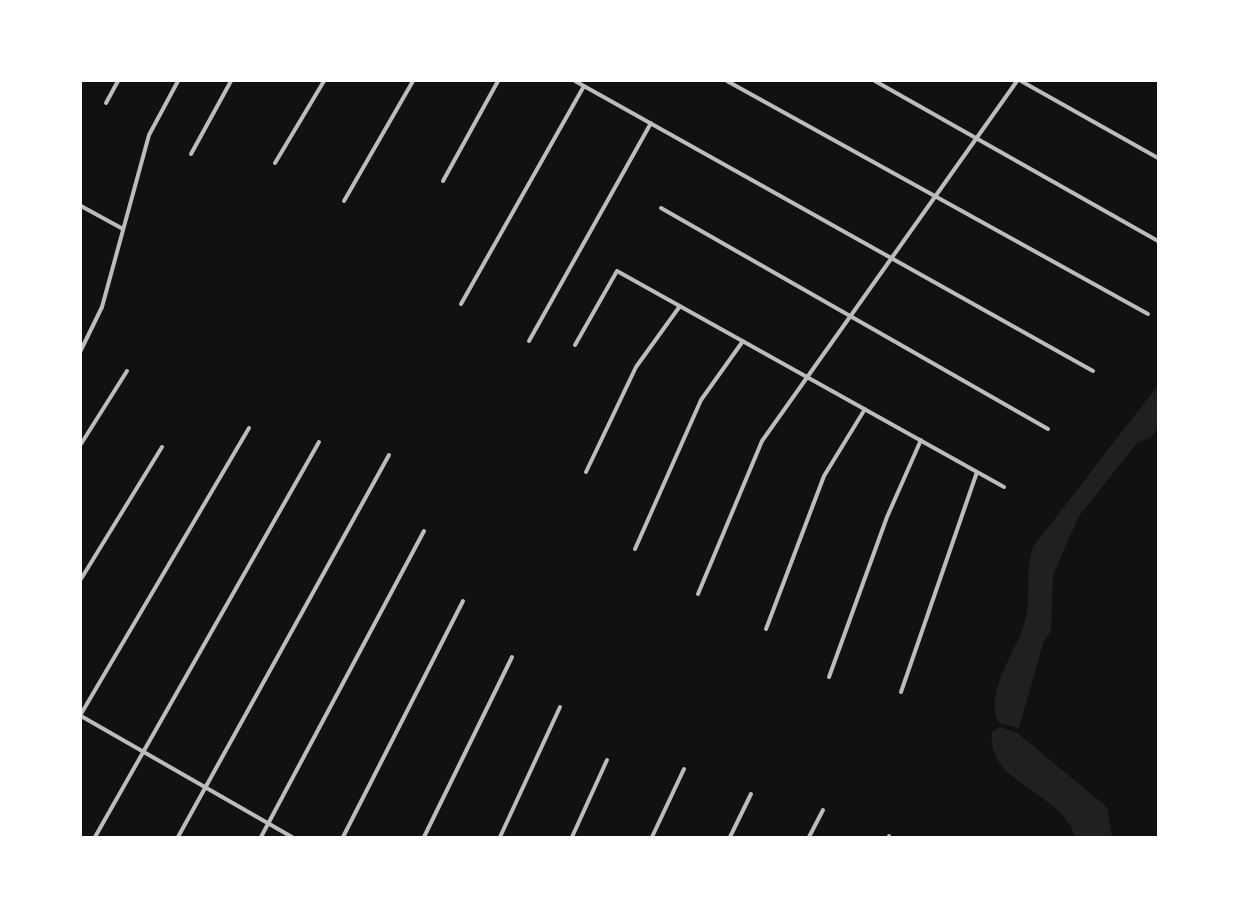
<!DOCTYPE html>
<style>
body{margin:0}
#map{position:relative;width:1239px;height:918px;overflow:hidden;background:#111;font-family:"Sofia Sans Condensed",sans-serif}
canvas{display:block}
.frame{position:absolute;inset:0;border:82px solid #fff;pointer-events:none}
</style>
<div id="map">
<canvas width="1239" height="918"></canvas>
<div class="frame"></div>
</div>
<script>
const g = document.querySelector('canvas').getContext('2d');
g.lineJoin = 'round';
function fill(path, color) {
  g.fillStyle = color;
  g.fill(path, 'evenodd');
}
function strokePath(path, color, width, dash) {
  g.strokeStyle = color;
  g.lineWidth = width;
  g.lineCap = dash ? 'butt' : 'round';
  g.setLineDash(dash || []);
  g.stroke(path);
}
const green = new Path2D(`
 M1158,385V428L1151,437L1137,443L1079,516L1053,575L1051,631L1044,641L1019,728L999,723C983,690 1020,648 1026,617C1031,593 1025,571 1033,547Z
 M1000,727L1016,732L1107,807L1112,837H1075C1064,792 985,784 992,732Z`);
const minor = new Path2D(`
 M575,81L1093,371
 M727,81L1148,314
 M875,81L1158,241
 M1021,81L1158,158
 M106,103L118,81
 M191,154L231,81
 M275,163L324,81
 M443,181L498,81
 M344,201L413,81
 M81,206L123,229
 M661,208L1048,429
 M461,304L584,86
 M529,341L651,123
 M575,345L617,271L1004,487
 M81,350L102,307L149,135L178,81
 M81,444L127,371
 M586,472L636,367L680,306
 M635,549L701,400L743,341
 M81,579L162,447
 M698,594L762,441L1017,81
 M766,629L824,476L865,409
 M829,677L887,517L921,440
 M901,692L977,472
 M81,714L249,428
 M81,716L292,837
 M95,837L319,442
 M178,837L389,455
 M261,837L424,531
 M343,837L463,601
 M424,837L512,657
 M500,837L560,707
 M572,837L607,760
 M652,837L684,769
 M730,837L751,794
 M809,837L823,810
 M889,837V836`);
fill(green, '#202020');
strokePath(minor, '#bcbcbc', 4);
</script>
